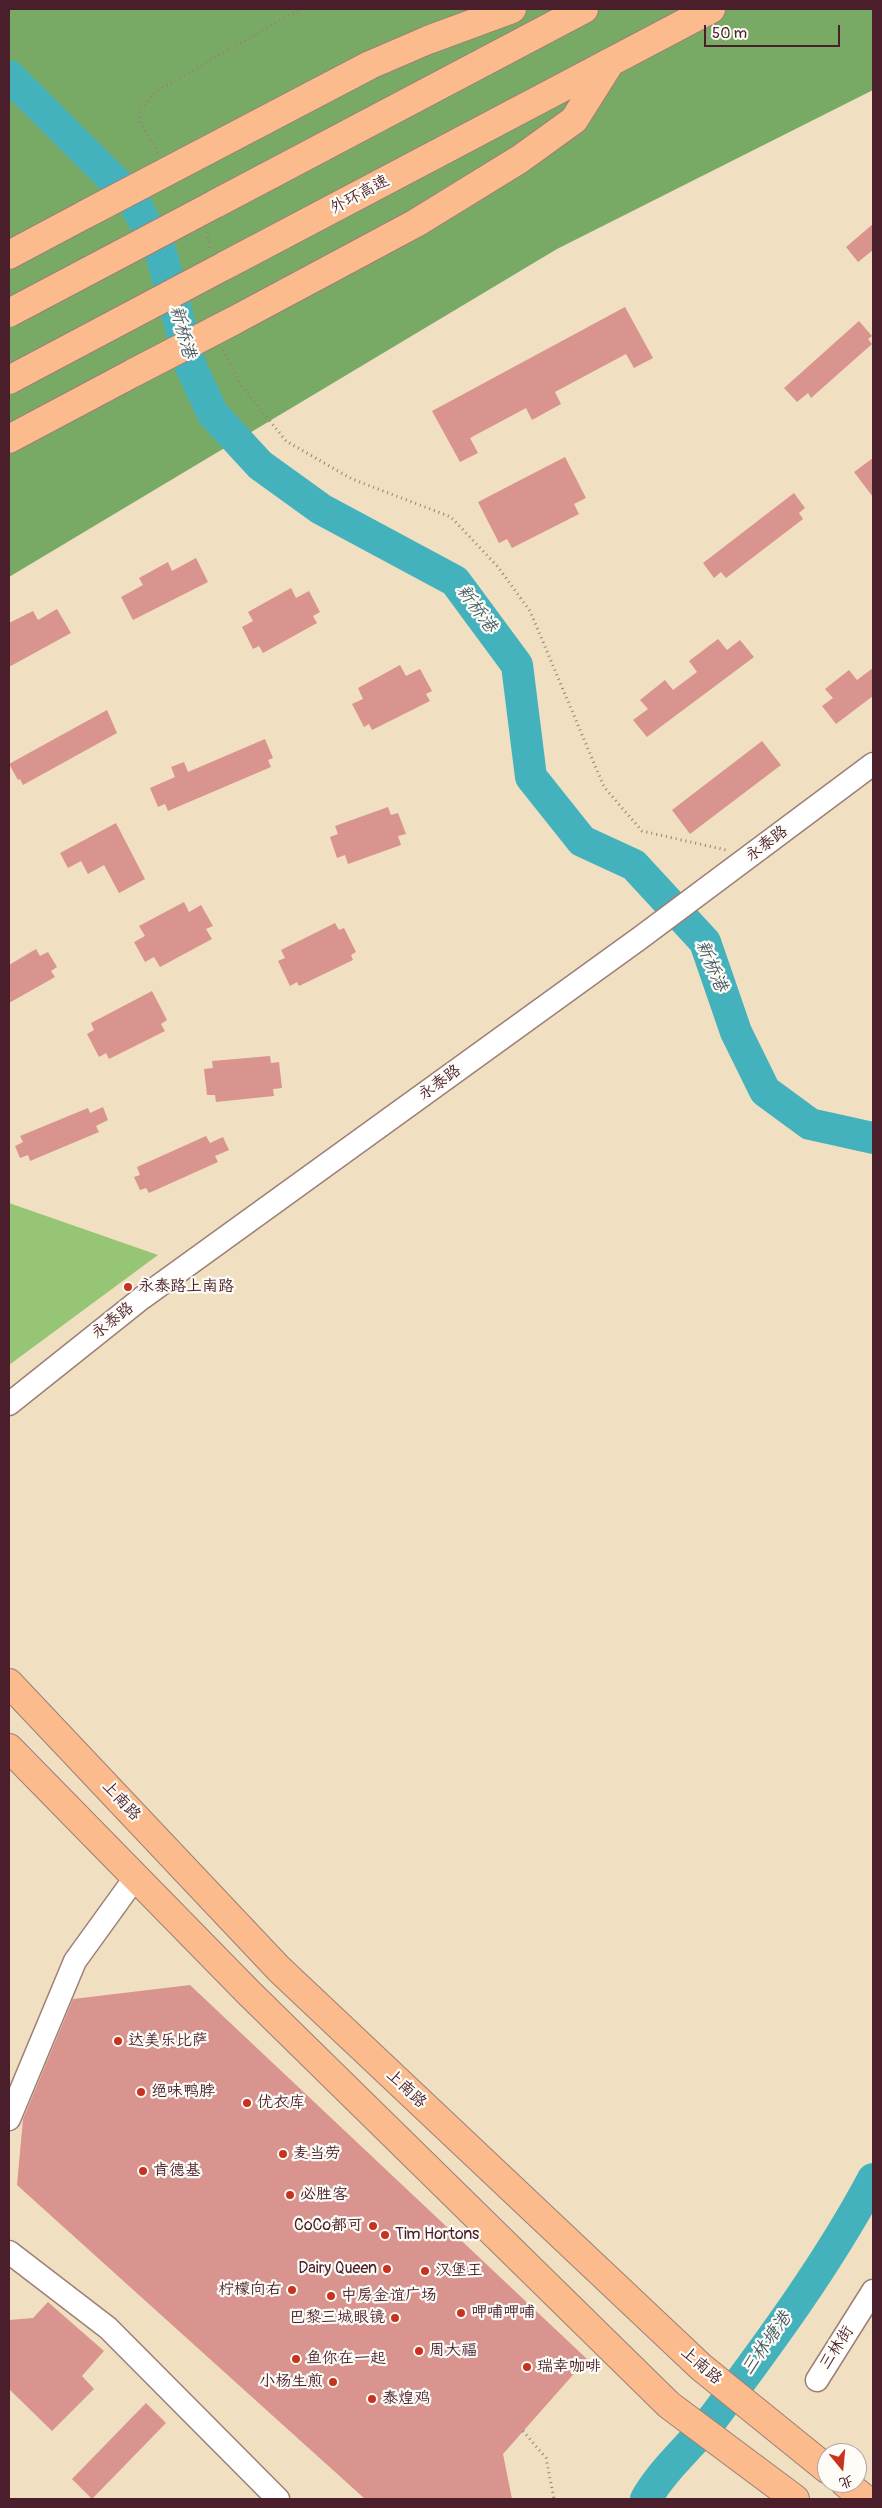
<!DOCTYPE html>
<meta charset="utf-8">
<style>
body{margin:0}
#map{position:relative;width:882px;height:2508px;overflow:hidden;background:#f0dfc0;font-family:Pangolin,"LXGW WenKai TC",sans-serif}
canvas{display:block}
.frame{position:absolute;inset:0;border:10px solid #4a1f2b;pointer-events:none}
.north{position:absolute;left:817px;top:2443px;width:50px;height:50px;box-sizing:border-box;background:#fdfcf7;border:1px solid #b5a4a5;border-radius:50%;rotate:163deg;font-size:14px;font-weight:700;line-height:20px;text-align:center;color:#4a1f2b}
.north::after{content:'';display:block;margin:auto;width:18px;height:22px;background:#c8321e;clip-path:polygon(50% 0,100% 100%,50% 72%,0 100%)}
.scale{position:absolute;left:704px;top:25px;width:136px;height:22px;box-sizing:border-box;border:2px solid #4a1f2b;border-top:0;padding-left:6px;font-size:15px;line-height:18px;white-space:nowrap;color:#4a1f2b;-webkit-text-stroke:4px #fdfcf7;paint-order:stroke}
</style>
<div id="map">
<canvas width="882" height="2508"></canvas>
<div class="frame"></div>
<div class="north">北</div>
<div class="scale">50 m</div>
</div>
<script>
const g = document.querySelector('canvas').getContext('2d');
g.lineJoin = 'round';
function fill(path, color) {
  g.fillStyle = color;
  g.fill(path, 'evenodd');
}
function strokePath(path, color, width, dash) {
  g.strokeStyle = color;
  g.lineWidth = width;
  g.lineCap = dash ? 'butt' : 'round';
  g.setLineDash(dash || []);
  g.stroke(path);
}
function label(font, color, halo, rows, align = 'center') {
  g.font = font + ' Pangolin,"LXGW WenKai TC",sans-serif';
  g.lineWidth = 4.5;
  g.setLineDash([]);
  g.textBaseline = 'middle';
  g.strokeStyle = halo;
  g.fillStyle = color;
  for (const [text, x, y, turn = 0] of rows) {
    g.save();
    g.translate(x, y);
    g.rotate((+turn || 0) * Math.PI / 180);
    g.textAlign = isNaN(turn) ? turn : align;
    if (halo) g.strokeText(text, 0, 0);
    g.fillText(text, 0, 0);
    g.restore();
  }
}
const green = new Path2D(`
 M9,1203L158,1255L9,1365Z`);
const forest = new Path2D(`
 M9,9H873V90L557,249L9,577Z`);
const river = new Path2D(`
 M9,76L132,198L161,253L191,367L213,414L260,465L321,509L455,581L517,665L531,777L582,841L634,865L705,942L736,1032L765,1091L810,1124L873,1138
 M646,2499C664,2468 692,2445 714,2417C770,2342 829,2262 873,2179`);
const building = new Path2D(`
 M873,224V250L858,262L846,247Z
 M625,307L653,358L634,368L626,354L555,392L561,404L532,420L526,408L470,438L478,453L460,462L432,411Z
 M859,321L872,336L868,339L872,344L811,398L808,393L797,402L784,388Z
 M565,457L586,498L574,504L579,514L512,548L507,539L499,543L478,502Z
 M873,458V497L854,472Z
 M794,493L805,508L799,513L803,519L726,578L721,572L714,578L703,563Z
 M196,558L208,582L133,620L121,597L143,585L139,578L168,562L172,571Z
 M291,588L296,598L309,591L320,612L313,616L317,623L263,653L259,646L253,649L242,627L253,621L248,612Z
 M57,609L71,633L9,667V623L33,611L38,620Z
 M718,639L727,650L740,640L754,657L647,737L633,720L648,709L640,700L665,680L673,690L697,672L689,661Z
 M400,665L406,676L420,669L432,691L426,694L430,701L372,730L369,724L364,727L352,704L363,699L358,688Z
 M873,668V696L836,724L822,706L833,698L825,689L849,670L857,680Z
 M107,710L117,733L23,785L20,779L18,780L9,764Z
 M265,739L273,758L268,760L271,767L168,811L165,804L158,807L150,788L175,777L171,767L184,762L188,772Z
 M762,741L781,765L690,834L672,810Z
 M388,807L391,815L398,813L406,834L398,836L401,845L348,864L345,855L337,858L330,837L338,834L335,826Z
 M116,823L145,879L119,893L104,865L88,874L81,861L68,868L60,853Z
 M184,902L189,912L201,905L213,926L206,929L212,939L160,967L154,957L145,962L134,942L145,936L139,926Z
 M335,923L339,930L344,928L356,952L351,955L353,960L299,986L297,982L290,986L278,961L285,958L281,950Z
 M36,949L40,956L48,952L57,967L51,971L55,977L9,1003V965Z
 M152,991L167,1020L161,1024L165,1031L109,1059L106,1053L99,1057L87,1034L94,1030L91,1023Z
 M270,1056L271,1063L279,1062L282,1088L273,1089L274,1096L216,1102L215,1095H207L204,1069L213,1068L212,1061Z
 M103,1107L108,1120L96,1126L99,1132L30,1161L28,1155L20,1158L15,1146L23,1142L20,1136L88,1108L90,1113Z
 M206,1136L210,1143L223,1137L229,1150L215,1156L218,1162L149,1193L146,1188L140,1190L134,1177L140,1175L137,1167Z
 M190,1985L587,2359L503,2454L512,2499H365L17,2185L23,2119L73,1999Z
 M48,2302L104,2351L82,2376L94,2389L52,2431L9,2389V2320L33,2318Z
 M146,2403L166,2423L92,2499L72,2479Z`);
const path = new Path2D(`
 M158,153L141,124L139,110L157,91L300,9
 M207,232L210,250
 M223,350L241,385L286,441L352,479L451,517L498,567L530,611L604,787L642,831L726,850
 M523,2431L546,2458L554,2499`);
const minor = new Path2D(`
 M9,1404L142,1298L640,938L873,764
 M9,2119L75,1961L135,1878
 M9,2252L108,2328L278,2499
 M817,2380L873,2291`);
const major = new Path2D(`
 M9,1683L279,1969L701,2367L827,2469
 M9,1748L249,1993L669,2405L795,2499
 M845,2483L865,2499`);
const highway = new Path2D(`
 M185,162L370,65L428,40L512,9
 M215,204L584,9
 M9,255L86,214
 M224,266L711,9
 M233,321L416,223L520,159L574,120L610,63
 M9,439L135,372`);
const highwayBridge = new Path2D(`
 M86,214L185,162
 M9,313L215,204
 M135,372L233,321
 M9,380L224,266`);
const markers = [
 [128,1287,5,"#c8321e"],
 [118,2041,5,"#c8321e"],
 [141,2092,5,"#c8321e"],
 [247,2103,5,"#c8321e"],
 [283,2154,5,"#c8321e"],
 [143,2171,5,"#c8321e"],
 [290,2195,5,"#c8321e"],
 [373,2226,5,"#c8321e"],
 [385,2235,5,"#c8321e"],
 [387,2269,5,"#c8321e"],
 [425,2271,5,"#c8321e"],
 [292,2290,5,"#c8321e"],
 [331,2296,5,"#c8321e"],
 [461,2313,5,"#c8321e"],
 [395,2318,5,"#c8321e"],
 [419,2351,5,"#c8321e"],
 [296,2359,5,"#c8321e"],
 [527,2367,5,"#c8321e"],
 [333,2382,5,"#c8321e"],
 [372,2399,5,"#c8321e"]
];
const streetNames = [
 ["外环高速",360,195,-28],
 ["永泰路",767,844,-37],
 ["永泰路",440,1083,-36],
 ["永泰路",113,1321,-38],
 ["上南路",121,1801,47],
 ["上南路",406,2089,43],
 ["三林街",837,2348,-57],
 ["上南路",701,2366,41]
];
const poiNames = [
 ["永泰路上南路",138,1287],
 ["达美乐比萨",128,2041],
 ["绝味鸭脖",151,2092],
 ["优衣库",257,2103],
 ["麦当劳",293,2154],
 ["肯德基",153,2171],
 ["必胜客",300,2195],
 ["CoCo都可",363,2226,"right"],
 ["Tim Hortons",395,2235],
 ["Dairy Queen",377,2269,"right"],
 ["汉堡王",435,2271],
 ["柠檬向右",282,2290,"right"],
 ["中房金谊广场",341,2296],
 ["呷哺呷哺",471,2313],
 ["巴黎三城眼镜",385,2318,"right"],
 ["周大福",429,2351],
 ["鱼你在一起",306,2359],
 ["瑞幸咖啡",537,2367],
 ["小杨生煎",323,2382,"right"],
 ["泰煌鸡",382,2399]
];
const waterNames = [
 ["新桥港",182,332,75],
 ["新桥港",476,609,54],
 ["新桥港",711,966,67],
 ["三林塘港",767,2344,-55]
];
fill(green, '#96c575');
fill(forest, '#78aa66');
strokePath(river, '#43b2bd', 32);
fill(building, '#d9948f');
strokePath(minor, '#9d7f76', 25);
strokePath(major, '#9d7f76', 30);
strokePath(highway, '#9d7f76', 30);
strokePath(path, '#9d7f76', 3, [1, 4]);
strokePath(minor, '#fff', 22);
strokePath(major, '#fbbb8c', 28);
strokePath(highway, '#fbbb8c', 28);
strokePath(highwayBridge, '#9d7f76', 30, []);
strokePath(highwayBridge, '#fbbb8c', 28);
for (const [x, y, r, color] of markers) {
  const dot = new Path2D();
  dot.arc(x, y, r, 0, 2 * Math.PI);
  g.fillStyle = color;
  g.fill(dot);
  strokePath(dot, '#fdfcf7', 2);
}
label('16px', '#4a1f2b', '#fdfcf7', streetNames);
label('16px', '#4a1f2b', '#fdfcf7', poiNames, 'left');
label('italic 18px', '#475a65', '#fdfcf7', waterNames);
</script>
